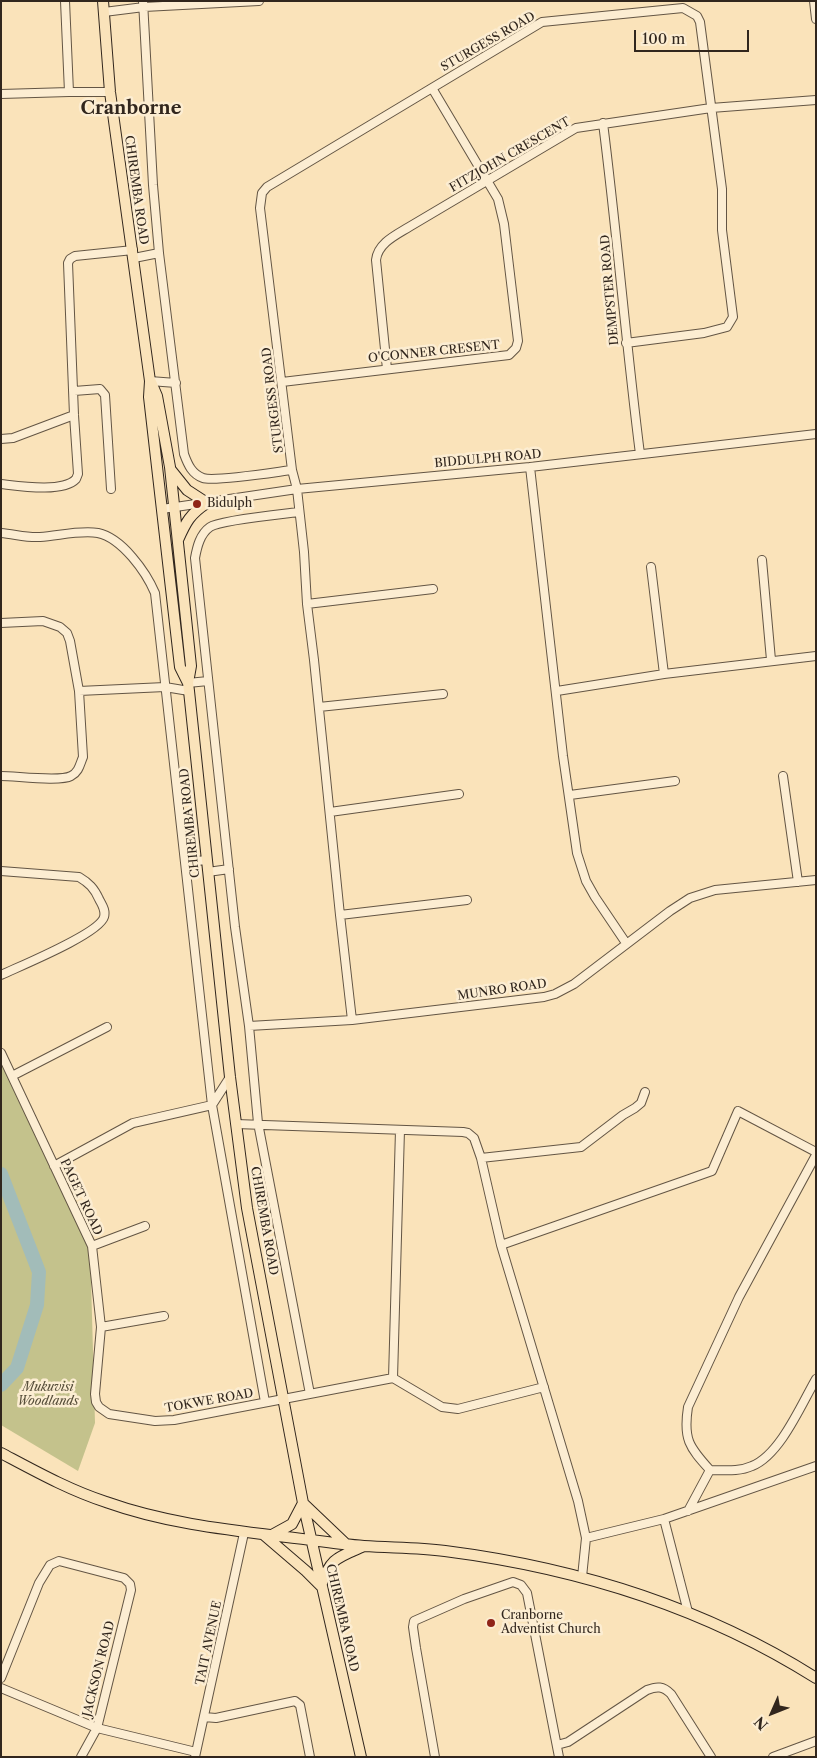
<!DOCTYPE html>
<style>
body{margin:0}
#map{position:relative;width:817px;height:1758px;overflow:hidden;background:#fae3ba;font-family:"Libre Caslon Text",serif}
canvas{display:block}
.frame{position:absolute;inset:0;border:2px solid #31261d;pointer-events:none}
.north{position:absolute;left:747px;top:1688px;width:50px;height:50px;-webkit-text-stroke:4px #fcedd2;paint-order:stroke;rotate:226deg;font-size:14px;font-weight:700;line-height:20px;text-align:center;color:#31261d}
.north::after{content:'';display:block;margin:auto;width:18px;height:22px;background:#31261d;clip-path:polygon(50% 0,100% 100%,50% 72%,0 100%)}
.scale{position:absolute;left:634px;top:30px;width:115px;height:22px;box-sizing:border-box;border:2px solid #31261d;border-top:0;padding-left:6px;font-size:15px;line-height:18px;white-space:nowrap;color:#31261d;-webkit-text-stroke:4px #fcedd2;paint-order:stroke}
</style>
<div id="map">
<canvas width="817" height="1758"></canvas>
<div class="frame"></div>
<div class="north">N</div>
<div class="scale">100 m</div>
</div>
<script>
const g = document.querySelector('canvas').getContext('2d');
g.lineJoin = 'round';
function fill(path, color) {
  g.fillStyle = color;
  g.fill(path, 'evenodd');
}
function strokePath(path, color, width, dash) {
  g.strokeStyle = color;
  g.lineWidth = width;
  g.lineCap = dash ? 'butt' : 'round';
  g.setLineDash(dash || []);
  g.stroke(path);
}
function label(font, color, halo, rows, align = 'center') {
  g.font = font + ' "Libre Caslon Text",serif';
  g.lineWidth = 5;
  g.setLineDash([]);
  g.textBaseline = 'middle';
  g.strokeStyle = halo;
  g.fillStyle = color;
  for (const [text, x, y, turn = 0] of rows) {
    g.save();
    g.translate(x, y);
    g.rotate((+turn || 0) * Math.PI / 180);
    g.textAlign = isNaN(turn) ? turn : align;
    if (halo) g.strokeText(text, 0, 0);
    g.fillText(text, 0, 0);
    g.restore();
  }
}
const green = new Path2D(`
 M1,1060L90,1244L95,1423L78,1471L1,1425Z`);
const river = new Path2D(`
 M1,1174L39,1272L37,1305L17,1368L1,1385`);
const minor = new Path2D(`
 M65,1L69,92
 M143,1L153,185L159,253L184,454C188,465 192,474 203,478C214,482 276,472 292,470
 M814,1L816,19
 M104,12L144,7L259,1
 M1,94L69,92H110
 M603,123C617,233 626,344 640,454
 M134,258L159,253
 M387,369L376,260C378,243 396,235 409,227L576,128L711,108L816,100
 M150,381L176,383
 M282,382L509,355L516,348L518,341L504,224L498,199L432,88
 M74,391L100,389L105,395L111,489
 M1,439L13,438L74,415
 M530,467L563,756L577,853L586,881L595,897L626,943
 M1,484C19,486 63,493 76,479L78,474L74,415L68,263L70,259L75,256L133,250
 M162,509L297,489L530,467L816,434
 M299,512C283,514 220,520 210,527C200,534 197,547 195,558L235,927L249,1026L258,1123L310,1394
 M1,533C14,534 27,538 40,537C58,536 79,530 98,533C122,538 146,572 155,593L212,1105L265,1402
 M762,560L771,660
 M651,567L664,674
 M307,604L433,589
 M1,623L43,621L60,627L67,633L70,641L79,691L83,757C80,764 79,772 71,776C60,782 16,776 1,776
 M188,683L208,681
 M79,691L165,687L189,691
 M557,691L664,674L816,656
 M319,707L443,694
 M783,776L798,882
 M570,795L675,781
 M330,812L459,794
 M186,862L207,860
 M1,871L79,877C89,883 94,888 99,899C102,905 106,910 104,917C99,934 20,966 1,975
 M208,872L229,869
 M340,915L467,900
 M352,1020L340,915L314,660L307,604L304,552L297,489L292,470L260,208L262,193L267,187L542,22L683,8L697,16L700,22L722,189V230L733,317L727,327L704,333L626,343
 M249,1026L352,1020L544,997L555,994L574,984L670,911L690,898L715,890L816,880
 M1,1053L92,1246L101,1327L95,1394L96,1402L99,1407L109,1414L155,1421L174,1420L393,1378L442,1407L458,1409L544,1387
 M12,1076L107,1027
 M236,1124L463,1132L468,1133L474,1138L481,1158L501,1245L578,1501L586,1538L582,1577
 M481,1158L581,1147L623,1115L635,1108L641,1103L645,1092
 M54,1166L133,1123L212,1105L230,1077
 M501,1245L712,1171L738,1111L816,1152
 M92,1246L145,1226
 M101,1327L164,1316
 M393,1378L400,1130
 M710,1470C689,1447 683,1439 688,1407L739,1297L816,1155
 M688,1511L710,1470C724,1470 739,1472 752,1466C780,1455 801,1405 816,1379
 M664,1519L688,1612
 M586,1538L664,1519L816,1466
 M1,1678L39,1583L50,1565L59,1561L124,1578L130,1584L131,1590L97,1728L81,1757
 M1,1688L97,1728L196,1752
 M204,1717L216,1718L295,1701L300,1705L310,1757
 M557,1745L568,1742L647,1690C657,1686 663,1686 671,1694L711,1757
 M195,1757L244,1533
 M435,1757L416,1648L413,1627L414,1621L464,1599L513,1582L521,1585L527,1593L559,1757
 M773,1757L816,1741`);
const major = new Path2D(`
 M103,1L110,92L150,381L149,397L180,667L188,683L189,691L230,1077L247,1208L303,1503L361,1757
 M151,382L157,396L170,467L191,666L188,683
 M171,470L187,490L207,503C190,514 186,522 178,540
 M1,1453C35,1471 69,1490 106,1502C162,1522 220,1529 278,1536C307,1539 335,1544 364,1546C391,1548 418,1547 445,1551C578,1568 702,1606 816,1678
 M304,1504L346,1544
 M264,1535L306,1571L321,1586
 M272,1535L292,1524L303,1503
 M321,1586C330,1559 336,1558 362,1547`);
const markers = [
 [197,504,5,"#8f2418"],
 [491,1623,5,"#8f2418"]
];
const streetNames = [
 ["STURGESS ROAD",488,42,-30],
 ["FITZJOHN CRESCENT",510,155,-30],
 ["CHIREMBA ROAD",136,190,82],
 ["DEMPSTER ROAD",610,290,-95],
 ["O'CONNER CRESENT",434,352,-6],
 ["STURGESS ROAD",273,400,-97],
 ["BIDDULPH ROAD",488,459,-5],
 ["CHIREMBA ROAD",190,823,-96],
 ["MUNRO ROAD",502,990,-8],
 ["PAGET ROAD",81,1197,65],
 ["CHIREMBA ROAD",264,1221,80],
 ["TOKWE ROAD",209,1401,-10],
 ["CHIREMBA ROAD",342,1618,77],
 ["TAIT AVENUE",209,1643,-78],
 ["JACKSON ROAD",99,1669,-76]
];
const poiNames = [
 ["Bidulph",207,504],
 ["Cranborne",501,1616],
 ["Adventist Church",501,1630]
];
const parkNames = [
 ["Mukuvisi",48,1388],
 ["Woodlands",48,1402]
];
const districtNames = [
 ["Cranborne",131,109]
];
fill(green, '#c4c28c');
strokePath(river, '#a2bcb9', 14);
strokePath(minor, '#635544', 10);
strokePath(major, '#31261d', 12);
strokePath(minor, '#fcedd2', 8);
strokePath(major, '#fae3ba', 10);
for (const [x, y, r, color] of markers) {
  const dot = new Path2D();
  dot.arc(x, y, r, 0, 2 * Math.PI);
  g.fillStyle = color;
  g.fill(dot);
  strokePath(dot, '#fcedd2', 2);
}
label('12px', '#31261d', '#fcedd2', streetNames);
label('12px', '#31261d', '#fcedd2', poiNames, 'left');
label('italic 12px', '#564d39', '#fcedd2', parkNames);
label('bold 18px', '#31261d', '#fcedd2', districtNames);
</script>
